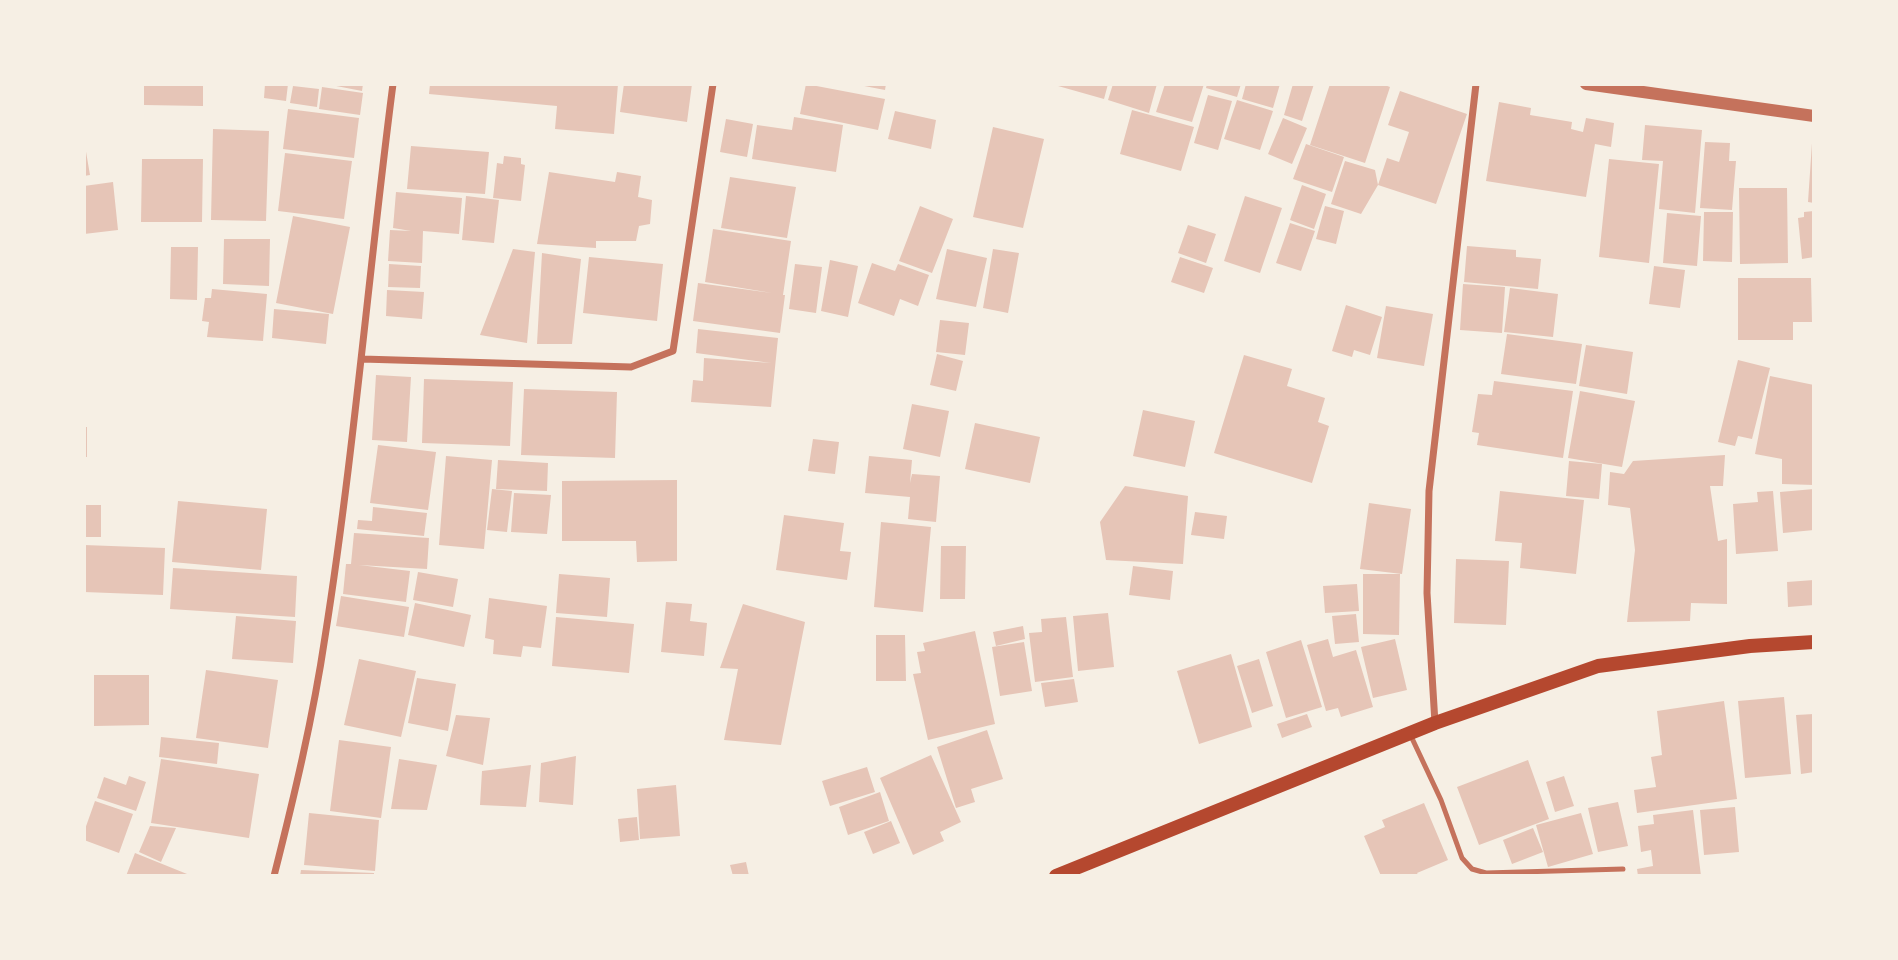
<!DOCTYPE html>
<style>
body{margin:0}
#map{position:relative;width:1898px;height:960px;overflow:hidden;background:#f6efe4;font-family:Inter,sans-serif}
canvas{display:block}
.frame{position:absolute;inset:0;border:86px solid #f6efe4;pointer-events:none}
</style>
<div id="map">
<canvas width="1898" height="960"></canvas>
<div class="frame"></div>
</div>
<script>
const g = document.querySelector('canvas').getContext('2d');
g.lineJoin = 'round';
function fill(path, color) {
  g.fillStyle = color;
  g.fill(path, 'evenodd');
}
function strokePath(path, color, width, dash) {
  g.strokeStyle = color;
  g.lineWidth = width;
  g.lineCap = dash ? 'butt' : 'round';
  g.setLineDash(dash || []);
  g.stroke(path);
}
const building = new Path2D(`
 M144,84H203V106L144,105Z
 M265,84H288L286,101L264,98Z
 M326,84H363L362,91Z
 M430,84H618L614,134L555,129L557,106L429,94Z
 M624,84H692L687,122L620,112Z
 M806,84L885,99L878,130L800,114Z
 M854,84H886L885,90Z
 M1051,84H1108L1104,99Z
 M1113,84H1157L1149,113L1108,100Z
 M1165,84H1204L1192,122L1156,112Z
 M1207,84H1241L1237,97L1206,88Z
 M1246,84H1280L1273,108L1242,99Z
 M1293,84H1314L1302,121L1284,115Z
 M1330,84H1382L1390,87L1365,163L1310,145Z
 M293,86L319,89L317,107L290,103Z
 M322,87L363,93L360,115L319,109Z
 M1400,91L1467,114L1436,204L1378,185L1387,158L1399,162L1409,132L1388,125Z
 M1208,95L1232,101L1218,150L1194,143Z
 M1237,100L1273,111L1260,150L1224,139Z
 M1499,102L1531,108L1530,115L1572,122L1571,129L1583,132L1586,118L1614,123L1611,147L1595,144L1586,197L1486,181Z
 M288,109L359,118L354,158L283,149Z
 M1132,110L1194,127L1181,171L1120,154Z
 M895,111L936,120L931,149L888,139Z
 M794,117L843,125L836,172L752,159L757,125L792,130Z
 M1283,118L1307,128L1292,164L1268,154Z
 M726,119L753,124L747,157L720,152Z
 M1645,125L1702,130L1695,213L1659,209L1663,161L1642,160Z
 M993,127L1044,139L1023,228L973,217Z
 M213,129L269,131L266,221L211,220Z
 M84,140L90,175L84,176Z
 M1705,142L1730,143L1729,161H1736L1732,210L1700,208Z
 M1812,143H1814V203L1808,202Z
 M1306,144L1344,157L1332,192L1293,179Z
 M411,146L489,152L485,194L407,189Z
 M285,153L352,161L344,219L278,211Z
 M504,156L521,158V164L525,165L521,201L493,198L497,163L503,164Z
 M142,159H203L202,222H141Z
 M1609,159L1659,164L1649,263L1599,257Z
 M1345,161L1375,170L1378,185L1361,214L1331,204Z
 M549,172L615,182L617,172L641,176L638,197L652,200L650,224L639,226L636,241H596V248L537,244Z
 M730,177L796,187L787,238L721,228Z
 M113,182L118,230L84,234V186Z
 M1302,185L1326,194L1314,229L1290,220Z
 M1739,188H1787L1788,263L1740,264Z
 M396,192L462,198L459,234L423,231L422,263L388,261L390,230L411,231L393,228Z
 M466,196L499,200L494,243L462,240Z
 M1245,196L1282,208L1260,273L1224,261Z
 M920,206L953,219L932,273L899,261Z
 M1325,206L1344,211L1336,244L1316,239Z
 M1814,211V257L1802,259L1798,218L1804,217V212Z
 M1704,212H1733L1732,262L1703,261Z
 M1667,213L1701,216L1697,266L1663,263Z
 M293,216L350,227L333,314L276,303Z
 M1290,223L1315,231L1301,271L1276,263Z
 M1188,225L1216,234L1206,263L1178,253Z
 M713,229L791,241L783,295H785L780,333L693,321L698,283L772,293L705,282Z
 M224,239H270L269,286L223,284Z
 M1467,246L1516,250V257L1541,259L1538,289L1464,282Z
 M171,247H198L197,300L170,299Z
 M513,249L535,252L527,343L480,335Z
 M947,249L987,258L976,307L936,299Z
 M993,249L1019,253L1008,313L983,308Z
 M542,253L581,259L572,344H537Z
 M589,257L663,264L657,321L583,313Z
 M1180,257L1213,268L1204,293L1171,282Z
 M830,260L858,266L848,317L821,311Z
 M872,263L895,271L898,264L929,275L918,306L900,299L894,316L858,303Z
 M389,264L421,266L420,288L388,287Z
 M795,264L822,267L816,313L789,309Z
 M1654,266L1685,270L1680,308L1649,304Z
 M1738,278H1811L1812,322H1793V340H1738Z
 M1463,284L1505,287L1502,333L1460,330Z
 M1510,288L1558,294L1553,337L1504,332Z
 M212,289L267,294L263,341L207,337L209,322L202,321L205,298H211Z
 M387,290L424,292L422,319L386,316Z
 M1346,305L1382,317L1370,355L1354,350L1352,357L1332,351Z
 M1386,306L1433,314L1424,366L1377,358Z
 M274,309L329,314L326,344L272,338Z
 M940,320L969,323L965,355L936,352Z
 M698,329L778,338L771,407L691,402L693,380L703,381L704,358L771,363L696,353Z
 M1507,334L1582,344L1576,384L1501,374Z
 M1586,345L1633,352L1627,394L1579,386Z
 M937,354L963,361L956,391L930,385Z
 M1244,355L1292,369L1287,386L1325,398L1318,422L1329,426L1312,483L1214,453Z
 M1738,360L1770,368L1752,439L1738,436L1735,446L1718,442Z
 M376,375L411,377L407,442L372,440Z
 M1770,376L1814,385V485L1782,484V459L1755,454Z
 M424,379L513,382L510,446L422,443Z
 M1494,381L1573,391L1563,458L1477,445L1479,433L1472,432L1478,394L1492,395Z
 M524,389L617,392L615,458L521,455Z
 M1580,391L1635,401L1622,467L1568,458Z
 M912,404L949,411L940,457L903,449Z
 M1143,410L1195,421L1185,467L1133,456Z
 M975,423L1040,437L1030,483L965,469Z
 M84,427H87V457H84Z
 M813,439L839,442L835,474L808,471Z
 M378,445L436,452L428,510L370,503Z
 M1725,455L1723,486H1710L1718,541L1727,539V604L1691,603L1690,621L1627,622L1635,550L1630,508L1608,505L1610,472L1624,474L1633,461Z
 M446,456L492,460L484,549L439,545Z
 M869,456L912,460L910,483L912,474L940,476L936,522L908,519L910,497L865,493Z
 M498,460L548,463L547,491L496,489Z
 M1569,461L1602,464L1599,499L1566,496Z
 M677,480V561L637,562L636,541H562V481Z
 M1125,486L1188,496L1183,564L1106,560L1100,522Z
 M492,489L512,491L507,532L487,530Z
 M1814,489V530L1783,533L1780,492Z
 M1500,491L1584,500L1576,574L1520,568L1522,543L1495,541Z
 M1773,491L1778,551L1736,554L1733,504L1758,502L1757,492Z
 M514,493L551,495L547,534L511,532Z
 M178,501L267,509L261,570L172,562Z
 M1369,503L1411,509L1402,574L1360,569Z
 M84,505H101V537H84Z
 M373,507L427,513L424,536L357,529L358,520L372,521Z
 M1195,512L1227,516L1224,539L1191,535Z
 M784,515L844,523L840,551L851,552L847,580L776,570Z
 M881,522L931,527L923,612L874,607Z
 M354,533L429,538L427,569L359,565L410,571L406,602L343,594L346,564H351Z
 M84,545L165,548L163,595L84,592Z
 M941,546H966L965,599H940Z
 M1456,559L1509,561L1506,625L1454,623Z
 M1133,566L1173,571L1170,600L1129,595Z
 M173,568L297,576L295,617L170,609Z
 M418,572L458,579L453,607L413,600Z
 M559,574L610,578L607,617L556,613Z
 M1363,574H1400L1399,635L1363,634Z
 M1814,580V605L1788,607L1787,582Z
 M1357,584L1359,611L1325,613L1323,586Z
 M341,596L409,607L404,637L336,626Z
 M489,598L547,606L541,648L523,646L521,657L493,654L494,640L485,638Z
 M666,602L692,604L690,621L707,623L704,656L661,652Z
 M415,603L471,615L464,647L408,635Z
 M743,604L805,622L781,745L724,740L738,669L720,668Z
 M1108,613L1114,667L1078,671L1073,616Z
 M1356,614L1359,642L1335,644L1332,616Z
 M236,616L296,621L293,663L232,659Z
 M556,617L634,624L629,673L552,666Z
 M1066,617L1073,677L1035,682L1029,633L1042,632L1041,619Z
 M1023,626L1025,639L996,646L993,632Z
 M975,631L995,724L928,740L913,674L921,673L917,652L925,651L923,643Z
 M876,635H905L906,681H876Z
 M1328,639L1333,657L1356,650L1373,707L1341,717L1338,708L1326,711L1307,645Z
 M1395,639L1407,690L1373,698L1361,647Z
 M1301,640L1322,707L1286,718L1266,652Z
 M1024,642L1032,691L1000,696L992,647Z
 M1231,654L1252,727L1199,744L1177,671Z
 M359,659L416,671L401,737L344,725Z
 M1259,659L1273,706L1252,713L1237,666Z
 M206,670L278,680L268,748L196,738Z
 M94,675H149V725L94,726Z
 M417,678L456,684L448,731L408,723Z
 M1074,679L1078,702L1045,707L1041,683Z
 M1784,697L1791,774L1745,778L1738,701Z
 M1724,701L1737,799L1637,813L1634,790L1656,787L1651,757L1662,755L1657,711Z
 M1307,714L1312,727L1282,738L1277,724Z
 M1814,714V772L1801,774L1796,715Z
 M456,715L490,718L483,765L446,756Z
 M987,730L1003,779L971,789L975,802L956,808L937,747Z
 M161,737L219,743L217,764L159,757Z
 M339,740L391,747L381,818L330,811Z
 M931,755L961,822L940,832L944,841L913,855L880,778Z
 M576,756L573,805L539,802L541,763Z
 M161,759L259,774L249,838L151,823Z
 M399,759L437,765L427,810L391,809Z
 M1528,760L1549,819L1479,845L1457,787Z
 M531,765L526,807L480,805L482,771Z
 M867,767L875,792L830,806L822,781Z
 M129,776L146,782L136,811L97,798L104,777L126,785Z
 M1564,776L1574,806L1555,812L1546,782Z
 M676,785L680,836L640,839L637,789Z
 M880,792L889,821L848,835L839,807Z
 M95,801L133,814L119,853L84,840V832Z
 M1618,802L1628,846L1598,852L1588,808Z
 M1424,803L1448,860L1417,873L1419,876H1381L1364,836L1385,827L1382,820Z
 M1735,807L1739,852L1704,855L1700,810Z
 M1693,810L1701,876H1638L1637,869L1653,866L1651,850L1641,852L1638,826L1654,824L1653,815Z
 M309,813L379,820L375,871L304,865Z
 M1581,813L1593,854L1548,867L1536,825Z
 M637,817L639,840L620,842L618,819Z
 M891,821L900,843L873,854L864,832Z
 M150,826L176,828L161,862L139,852Z
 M1533,828L1543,852L1512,864L1503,840Z
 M135,853L192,876H126Z
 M746,862L749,876H733L730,865Z
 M301,870L374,873V876H300Z`);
const service = new Path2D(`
 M1410,734L1441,800L1462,858L1472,869L1486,873L1623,869`);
const minor = new Path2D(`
 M362,359L631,367L673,351L713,84
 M1435,723L1427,593L1429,491L1476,84
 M274,876C294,797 313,718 325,637C354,454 369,268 393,84`);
const tertiary = new Path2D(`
 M1586,84L1814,116`);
const secondary = new Path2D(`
 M1056,876L1435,723L1598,666L1750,646L1814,642`);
fill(building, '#e6c5b7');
strokePath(service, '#c5725c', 5);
strokePath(minor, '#c5725c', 7);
strokePath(tertiary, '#c5725c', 12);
strokePath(secondary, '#b5482f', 14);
</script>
